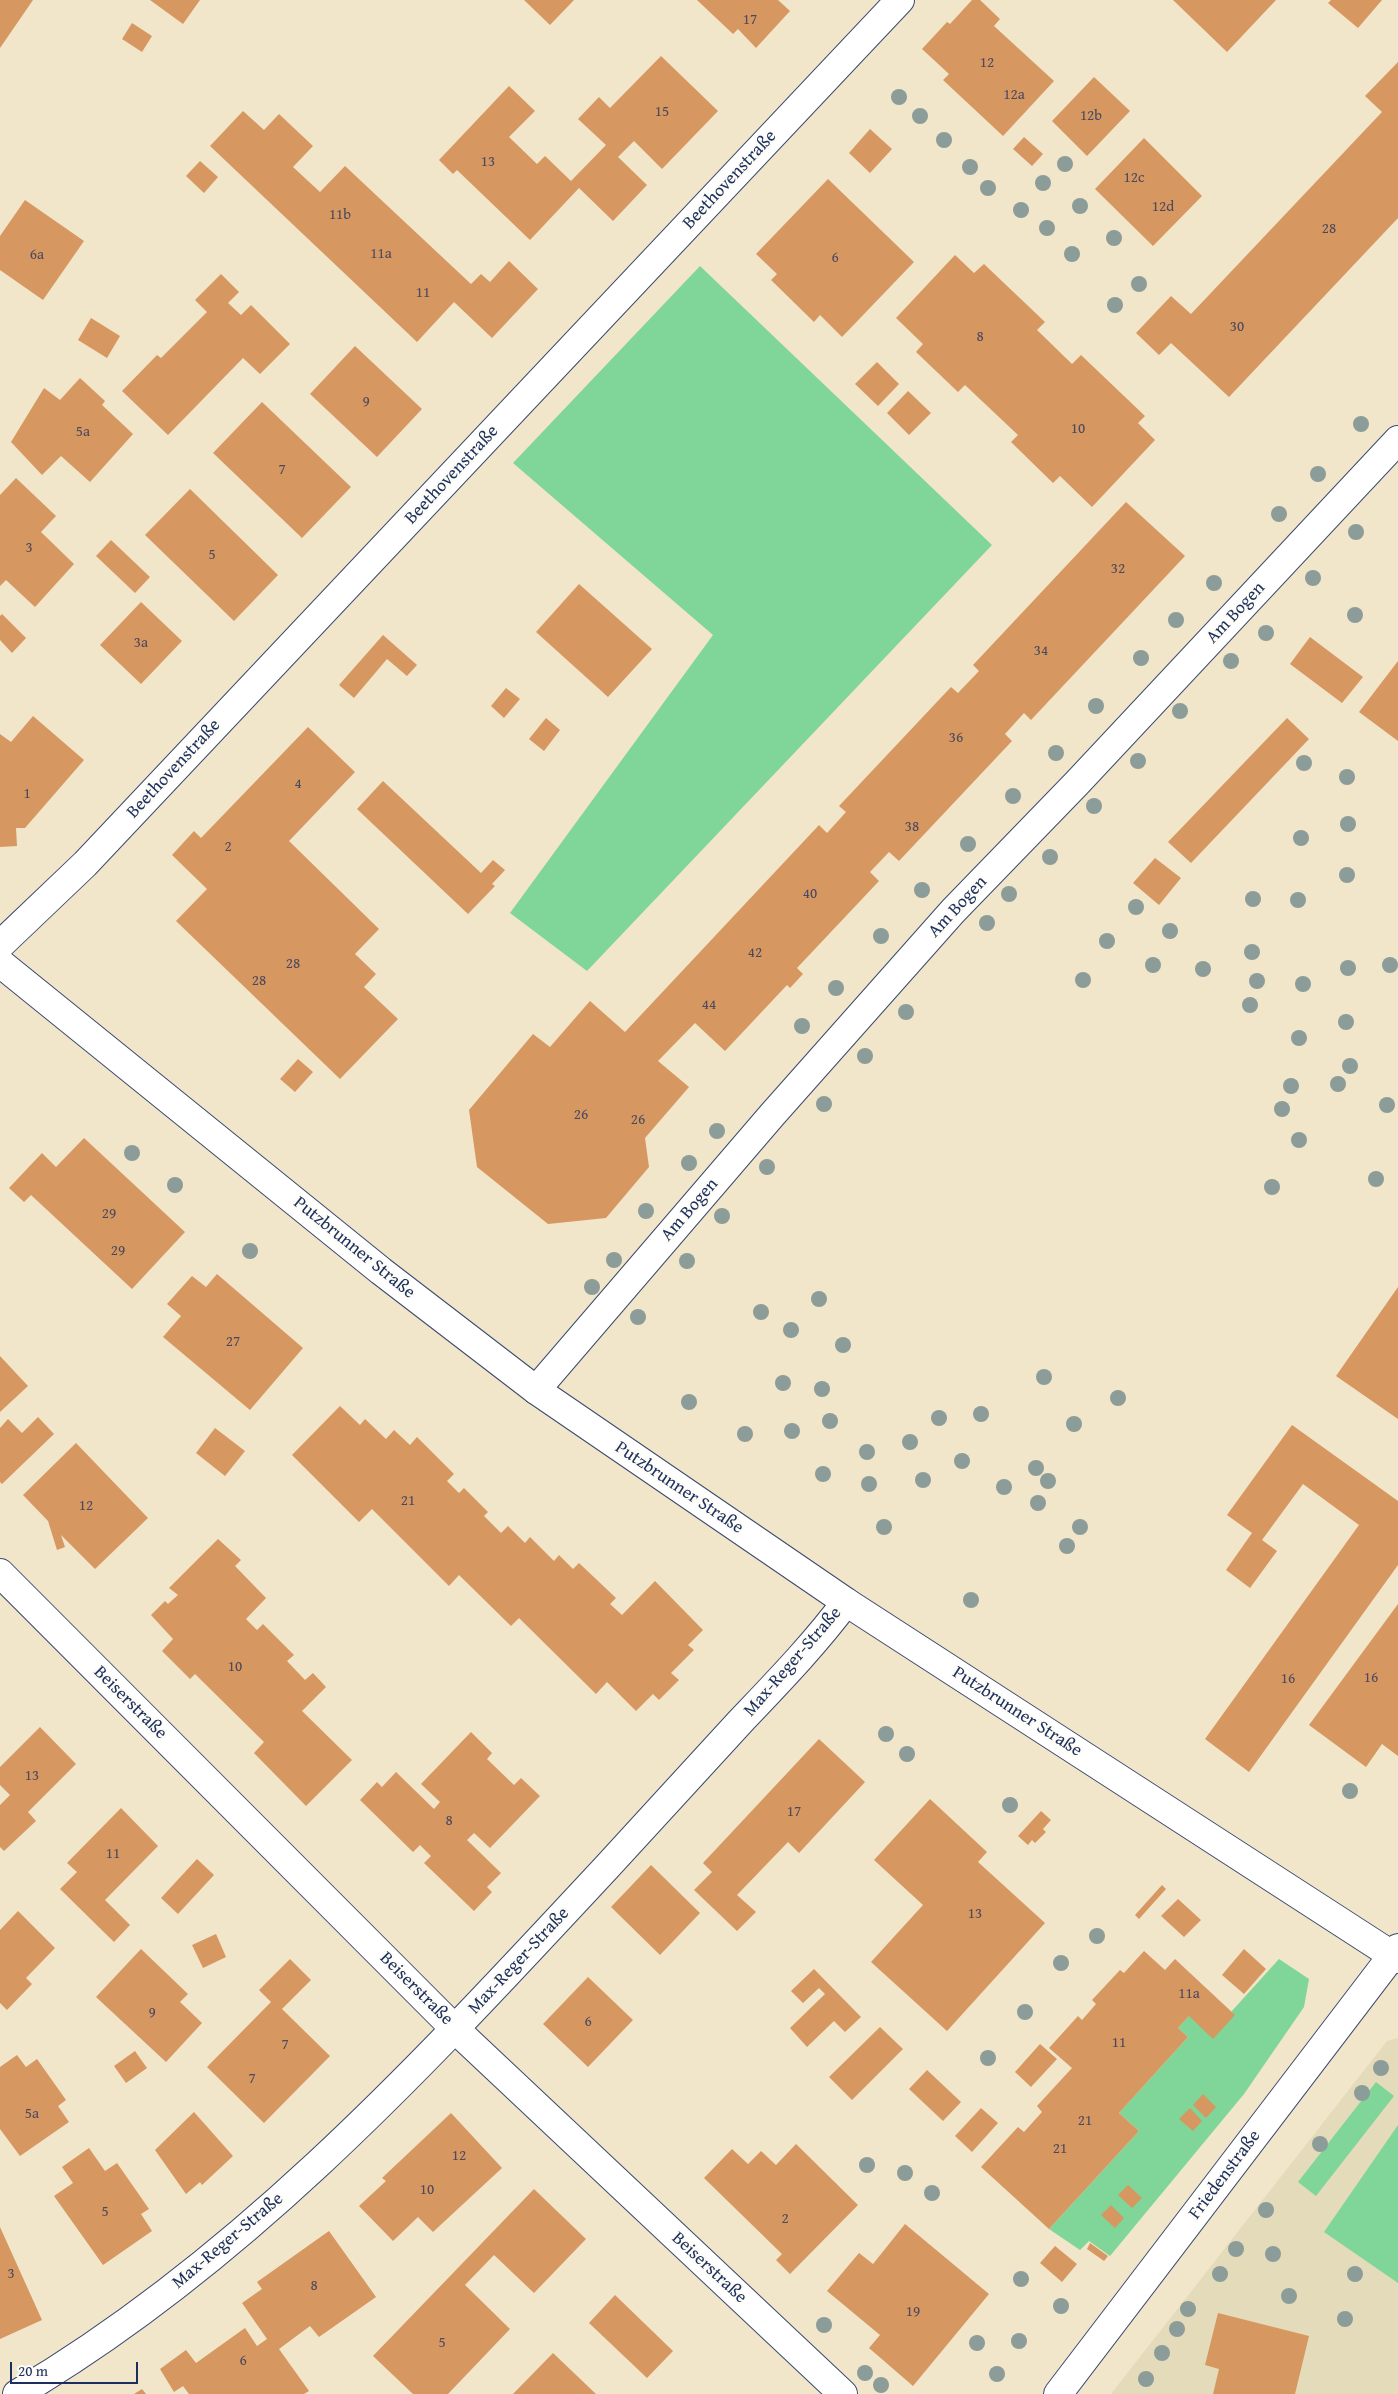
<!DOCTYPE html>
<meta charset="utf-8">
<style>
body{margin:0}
#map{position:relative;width:1398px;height:2394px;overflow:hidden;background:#f1e5ca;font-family:"Gentium Book Plus",serif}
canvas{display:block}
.scale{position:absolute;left:10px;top:2362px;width:128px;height:22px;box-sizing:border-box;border:2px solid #1b2f5e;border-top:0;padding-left:6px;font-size:15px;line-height:18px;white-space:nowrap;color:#1b2f5e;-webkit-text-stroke:4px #fdfcf7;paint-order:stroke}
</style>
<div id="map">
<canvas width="1398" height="2394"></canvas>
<div class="scale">20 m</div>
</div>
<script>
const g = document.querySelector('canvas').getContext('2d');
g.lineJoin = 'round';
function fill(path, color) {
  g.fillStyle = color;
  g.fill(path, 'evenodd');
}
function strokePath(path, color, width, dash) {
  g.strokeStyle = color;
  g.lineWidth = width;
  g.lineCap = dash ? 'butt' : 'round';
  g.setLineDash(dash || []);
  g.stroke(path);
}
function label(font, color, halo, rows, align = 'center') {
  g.font = font + ' "Gentium Book Plus",serif';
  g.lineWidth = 5;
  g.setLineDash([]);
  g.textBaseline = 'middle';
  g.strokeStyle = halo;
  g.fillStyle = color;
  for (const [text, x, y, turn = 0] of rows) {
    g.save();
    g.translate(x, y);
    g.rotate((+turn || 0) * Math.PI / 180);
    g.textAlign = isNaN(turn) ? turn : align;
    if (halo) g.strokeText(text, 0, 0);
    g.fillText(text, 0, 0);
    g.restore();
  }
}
const built = new Path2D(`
 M1398,2038V2394H1111L1387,2041Z`);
const green = new Path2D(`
 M700,266L992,545L587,971L510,913L713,635L513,463Z
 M1279,1959L1309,1979L1304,2007L1244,2094L1110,2256L1089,2241L1080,2250L1049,2229L1139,2131L1119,2113L1188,2037L1178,2028L1189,2016L1231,2012Z
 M1376,2082L1394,2096L1316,2196L1298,2182Z
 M1398,2125V2283L1324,2232Z`);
const building = new Path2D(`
 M0,0H33L0,48Z
 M150,0H200L183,24Z
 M524,0H574L550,25Z
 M697,0H778L790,11L756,48L738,29L733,34Z
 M972,0H980L1000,19L994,26L1054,81L1003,136L943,80L949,74L922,49L947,22L950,24Z
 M1173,0H1276L1227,52Z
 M1331,0H1382L1358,28L1328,3Z
 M132,23L152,36L142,52L122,39Z
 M661,56L718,111L662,169L634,141L618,157L647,185L613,221L579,188L530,240L457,170L453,174L439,160L509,86L535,111L509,137L537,164L545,156L571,181L606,145L578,119L599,97L610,108Z
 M1398,62V218L1229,397L1171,343L1159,355L1136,333L1171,296L1191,314L1382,112L1365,96Z
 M1094,77L1130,111L1087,156L1052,121Z
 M243,111L264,130L279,114L313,146L293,167L320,192L345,166L471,284L481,274L490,282L509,261L538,289L492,338L454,302L417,342L210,146Z
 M870,129L892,149L870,173L849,153Z
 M1024,137L1043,154L1032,166L1013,149Z
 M1144,138L1202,196L1153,246L1095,189Z
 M200,161L218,177L204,193L186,176Z
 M828,179L914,262L842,337L820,315L814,322L771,280L777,274L756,254Z
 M25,200L84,241L43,300L0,270V236Z
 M955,255L974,273L984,264L1045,322L1037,330L1072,364L1081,355L1145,416L1138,423L1155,440L1092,507L1060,476L1053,483L1011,442L1018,435L965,385L958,392L916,352L923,344L896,318Z
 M221,274L239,292L228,303L241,315L251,305L290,344L260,374L243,358L168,435L122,391L157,355L161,358L207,312L195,300Z
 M91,318L120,336L107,358L78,340Z
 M355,346L422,409L377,457L310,394Z
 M877,362L899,384L878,406L855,384Z
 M80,378L105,401L102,405L133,434L90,482L61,456L42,475L11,442L44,388L60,400Z
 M908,391L931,413L909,435L887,413Z
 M262,402L351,487L302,538L213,453Z
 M16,478L56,516L41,532L74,564L35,607L6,580L0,586V495Z
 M190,489L278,575L234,621L145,535Z
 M1126,502L1185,556L1031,720L1024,713L1005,734L1012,741L899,861L889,852L870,872L879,881L797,968L803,974L790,988L787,985L725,1051L695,1023L658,1061L689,1087L645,1138L649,1167L606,1218L548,1224L477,1167L469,1110L533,1034L550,1047L590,1001L625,1032L819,825L827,833L837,822L846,812L839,806L951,687L958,693L979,671L973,665Z
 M111,540L150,577L135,593L96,556Z
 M579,584L652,649L608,697L536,632Z
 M141,602L182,641L141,684L100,645Z
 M2,614L26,638L12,653L0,640V616Z
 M383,635L417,665L407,676L387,659L354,698L339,685Z
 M1310,637L1363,677L1342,703L1290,664Z
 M1398,661V741L1359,712Z
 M506,688L520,699L504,718L491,706Z
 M33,716L84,760L25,828H16L17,846L0,847V734L11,742Z
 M546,718L560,730L544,751L529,739Z
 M1287,718L1309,739L1191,863L1168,842Z
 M308,727L355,772L289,841L379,929L355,954L376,974L364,987L398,1019L340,1079L176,921L207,889L172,855L194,831L201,838Z
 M383,781L481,873L493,860L505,870L492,884L495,886L468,914L357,809Z
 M1155,858L1181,878L1159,905L1133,883Z
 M298,1059L313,1072L295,1092L280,1079Z
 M84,1138L185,1232L132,1289L31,1195L24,1202L9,1188L42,1153L56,1167Z
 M217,1274L303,1348L250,1410L163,1337L181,1316L167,1304L192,1276L206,1287Z
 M1398,1287V1419L1336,1376Z
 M0,1356L28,1386L0,1412Z
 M340,1406L360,1425L365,1419L386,1439L394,1430L410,1445L417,1437L454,1474L447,1481L459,1493L464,1488L488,1512L484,1516L501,1533L508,1526L525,1543L530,1537L554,1561L559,1555L573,1569L579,1563L616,1598L610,1604L622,1615L655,1581L703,1630L688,1645L694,1650L671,1673L679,1680L659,1700L653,1694L636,1711L607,1682L596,1694L519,1618L511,1626L459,1575L449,1586L372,1509L359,1522L292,1455Z
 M38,1417L54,1434L2,1484L0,1482V1428L8,1419L22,1433Z
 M1292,1425L1398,1501V1565L1249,1772L1205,1739L1359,1525L1303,1484L1262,1540L1277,1551L1250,1588L1226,1570L1252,1533L1227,1515Z
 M215,1428L245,1451L225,1476L196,1453Z
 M76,1443L148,1518L95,1569L61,1535L65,1547L57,1550L48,1521L23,1495Z
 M218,1539L241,1560L235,1566L266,1598L246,1619L257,1630L263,1624L294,1655L287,1661L305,1680L313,1673L326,1687L302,1711L352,1760L306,1806L254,1753L264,1742L195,1674L190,1679L162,1651L173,1639L151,1615L165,1601L168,1604L178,1595L169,1588Z
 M1398,1604V1756L1382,1744L1366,1767L1309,1725Z
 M40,1727L76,1764L28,1812L36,1821L4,1851L0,1847V1805L10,1795L0,1785V1767Z
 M471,1732L492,1753L487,1759L514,1785L521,1778L540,1796L490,1848L474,1833L467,1840L501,1873L487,1887L492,1892L474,1911L424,1863L431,1856L420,1845L413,1852L360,1800L377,1782L382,1787L396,1772L434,1809L440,1802L421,1784Z
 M819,1739L865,1782L799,1853L788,1842L737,1895L756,1912L737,1931L694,1890L712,1872L703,1863Z
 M930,1799L987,1852L978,1862L1045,1923L947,2031L871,1962L923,1905L874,1860Z
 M121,1808L158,1846L105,1900L130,1925L114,1942L60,1889L77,1872L67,1863Z
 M1041,1811L1051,1820L1043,1829L1046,1832L1035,1843L1032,1840L1028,1845L1018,1836Z
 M197,1859L214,1875L178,1914L161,1898Z
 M651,1865L700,1913L660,1955L611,1907Z
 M1162,1885L1166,1889L1139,1919L1135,1915Z
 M1178,1899L1201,1920L1184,1937L1161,1916Z
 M18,1911L55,1948L26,1978L32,1984L7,2010L0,2003V1930Z
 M216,1934L226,1957L203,1968L192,1945Z
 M141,1949L188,1994L180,2002L202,2023L166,2062L96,1997Z
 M1244,1949L1266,1969L1244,1994L1222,1975Z
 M1144,1951L1165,1970L1175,1959L1235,2015L1213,2039L1189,2016L1178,2028L1188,2037L1119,2113L1139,2131L1049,2229L981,2167L1018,2127L1024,2132L1042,2112L1037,2106L1072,2068L1049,2048L1078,2016L1082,2020L1096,2004L1092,2000L1120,1970L1124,1973Z
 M290,1959L311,1980L282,2009L330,2056L264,2123L207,2067L271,2002L259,1990Z
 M814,1969L861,2017L845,2032L834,2021L807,2047L790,2028L825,1994L819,1988L803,2003L791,1991Z
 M588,1977L633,2020L588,2067L543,2024Z
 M880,2027L903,2049L852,2100L829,2077Z
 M1040,2044L1057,2059L1031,2087L1015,2072Z
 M135,2051L147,2068L126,2083L114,2066Z
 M17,2055L26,2067L37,2059L66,2100L58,2106L69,2122L20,2156L0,2129V2067Z
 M927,2070L961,2102L943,2121L909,2089Z
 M1203,2094L1216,2107L1206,2118L1193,2105Z
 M981,2108L998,2123L972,2152L955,2136Z
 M1190,2108L1202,2121L1193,2131L1179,2119Z
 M194,2112L233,2156L202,2185L200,2182L186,2194L155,2150Z
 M451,2113L502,2168L433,2232L418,2217L393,2241L359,2206L386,2181L382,2178Z
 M796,2144L858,2205L790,2274L776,2260L782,2254L704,2178L732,2149L748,2164L761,2151L776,2165Z
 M89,2148L105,2171L117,2163L149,2209L141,2214L152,2231L103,2265L54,2196L73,2183L62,2167Z
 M1128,2185L1142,2198L1132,2208L1118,2195Z
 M534,2189L586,2239L534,2293L494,2255L465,2285L510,2329L448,2394H413L373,2356Z
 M1111,2205L1124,2218L1115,2228L1101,2215Z
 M905,2224L989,2294L913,2386L869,2348L880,2335L827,2291L859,2253L873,2264Z
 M0,2227L42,2320L0,2339Z
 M329,2231L376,2297L319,2337L310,2326L279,2349L309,2391L304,2394H189L183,2386L174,2392L160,2369L186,2350L196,2363L245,2328L257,2346L267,2339L242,2303L262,2289L257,2282Z
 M1090,2243L1108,2256L1104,2261L1087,2249Z
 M1055,2246L1077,2264L1062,2282L1040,2263Z
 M615,2295L673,2351L647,2378L589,2323Z
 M1218,2313L1309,2336L1295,2394H1213L1219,2369L1205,2365Z
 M553,2353L596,2394H513Z
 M142,2389L146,2394H134Z`);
const minor = new Path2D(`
 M0,945L85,864L900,0
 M536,1390L772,1115L953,911L1077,783L1398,440
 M0,1573L455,2029L843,2394
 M17,2394C246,2259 426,2061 606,1868C650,1820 695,1771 739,1723C776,1684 814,1645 846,1602
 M1058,2394L1398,1948`);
const major = new Path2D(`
 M0,963L381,1271L536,1390L846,1602L1398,1959`);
const trees = [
 [899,97],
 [920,116],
 [944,140],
 [1065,164],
 [970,167],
 [1043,183],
 [988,188],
 [1080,206],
 [1021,210],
 [1047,228],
 [1114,238],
 [1072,254],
 [1139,284],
 [1115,305],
 [1361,424],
 [1318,474],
 [1279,514],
 [1356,532],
 [1313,578],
 [1214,583],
 [1355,615],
 [1176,620],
 [1266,633],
 [1141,658],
 [1231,661],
 [1096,706],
 [1180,711],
 [1056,753],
 [1138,761],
 [1304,763],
 [1347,777],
 [1013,796],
 [1094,806],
 [1348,824],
 [1301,838],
 [968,844],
 [1050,857],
 [1347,875],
 [922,890],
 [1009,894],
 [1253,899],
 [1298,900],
 [1136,907],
 [987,923],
 [1170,931],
 [881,936],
 [1107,941],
 [1252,952],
 [1153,965],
 [1390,965],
 [1348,968],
 [1203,969],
 [1083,980],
 [1257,981],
 [1303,984],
 [836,988],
 [1250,1005],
 [906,1012],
 [1346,1022],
 [802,1026],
 [1299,1038],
 [865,1056],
 [1350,1066],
 [1338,1084],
 [1291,1086],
 [824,1104],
 [1387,1105],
 [1282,1109],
 [717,1131],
 [1299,1140],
 [132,1153],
 [689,1163],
 [767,1167],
 [1376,1179],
 [175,1185],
 [1272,1187],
 [646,1211],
 [722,1216],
 [250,1251],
 [614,1260],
 [687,1261],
 [592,1287],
 [819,1299],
 [761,1312],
 [638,1317],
 [791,1330],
 [843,1345],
 [1044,1377],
 [783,1383],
 [822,1389],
 [1118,1398],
 [689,1402],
 [981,1414],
 [939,1418],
 [830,1421],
 [1074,1424],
 [792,1431],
 [745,1434],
 [910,1442],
 [867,1452],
 [962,1461],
 [1036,1468],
 [823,1474],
 [923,1480],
 [1048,1481],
 [869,1484],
 [1004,1487],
 [1038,1503],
 [884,1527],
 [1080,1527],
 [1067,1546],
 [971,1600],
 [886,1734],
 [907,1754],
 [1350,1791],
 [1010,1805],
 [1097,1936],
 [1061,1963],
 [1025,2012],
 [988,2058],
 [1381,2068],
 [1362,2093],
 [1320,2144],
 [867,2165],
 [905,2173],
 [932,2193],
 [1266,2210],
 [1236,2249],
 [1273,2254],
 [1220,2274],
 [1355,2274],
 [1021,2279],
 [1289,2296],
 [1061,2306],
 [1188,2309],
 [1345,2319],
 [824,2325],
 [1177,2329],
 [1019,2341],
 [977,2343],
 [1162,2353],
 [865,2373],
 [997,2374],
 [1146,2379],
 [881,2385]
];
const numberNames = [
 ["17",750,20],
 ["12",987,63],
 ["12a",1014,95],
 ["15",662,112],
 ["12b",1091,116],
 ["13",488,162],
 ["12c",1134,178],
 ["12d",1163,207],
 ["11b",340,215],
 ["28",1329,229],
 ["11a",381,254],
 ["6a",37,255],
 ["6",835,258],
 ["11",423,293],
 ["30",1237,327],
 ["8",980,337],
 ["9",366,402],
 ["10",1078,429],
 ["5a",83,432],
 ["7",282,470],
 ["3",29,548],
 ["5",212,555],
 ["32",1118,569],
 ["3a",141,643],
 ["34",1041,651],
 ["36",956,738],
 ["4",298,784],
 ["1",27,794],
 ["38",912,827],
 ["2",228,847],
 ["40",810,894],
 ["42",755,953],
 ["28",293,964],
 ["28",259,981],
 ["44",709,1005],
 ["26",581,1115],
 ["26",638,1120],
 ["29",109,1214],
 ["29",118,1251],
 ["27",233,1342],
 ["21",408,1501],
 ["12",86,1506],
 ["10",235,1667],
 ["16",1371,1678],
 ["16",1288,1679],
 ["13",32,1776],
 ["17",794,1812],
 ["8",449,1821],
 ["11",113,1854],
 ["13",975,1914],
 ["11a",1189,1994],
 ["9",152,2013],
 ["6",588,2022],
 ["11",1119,2043],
 ["7",285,2045],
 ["7",252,2079],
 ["5a",32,2114],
 ["21",1085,2121],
 ["21",1060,2149],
 ["12",459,2156],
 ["10",427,2190],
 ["5",105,2212],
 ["2",785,2219],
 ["3",11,2274],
 ["8",314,2286],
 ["19",913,2312],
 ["5",442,2343],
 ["6",243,2361]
];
const streetNames = [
 ["Beethovenstraße",730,180,-47],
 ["Beethovenstraße",452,475,-47],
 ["Am Bogen",1236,613,-47],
 ["Beethovenstraße",174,769,-47],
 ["Am Bogen",958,907,-47],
 ["Am Bogen",690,1210,-49],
 ["Putzbrunner Straße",354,1248,39],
 ["Putzbrunner Straße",679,1488,34],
 ["Max-Reger-Straße",793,1662,-49],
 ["Beiserstraße",130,1703,45],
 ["Putzbrunner Straße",1017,1712,33],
 ["Max-Reger-Straße",519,1961,-47],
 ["Beiserstraße",416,1989,45],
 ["Friedenstraße",1225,2175,-53],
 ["Max-Reger-Straße",228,2241,-40],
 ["Beiserstraße",709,2268,43]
];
fill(built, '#e4dbba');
fill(green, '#80d598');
fill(building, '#d79761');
strokePath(minor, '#3b4a6e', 30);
strokePath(major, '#3b4a6e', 30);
strokePath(minor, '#fff', 28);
strokePath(major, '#fff', 28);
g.fillStyle = '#8c9c98';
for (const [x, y] of trees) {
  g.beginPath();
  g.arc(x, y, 8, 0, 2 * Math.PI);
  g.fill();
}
label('15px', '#4a495f', null, numberNames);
label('18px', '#1b2f5e', '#fdfcf7', streetNames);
</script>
